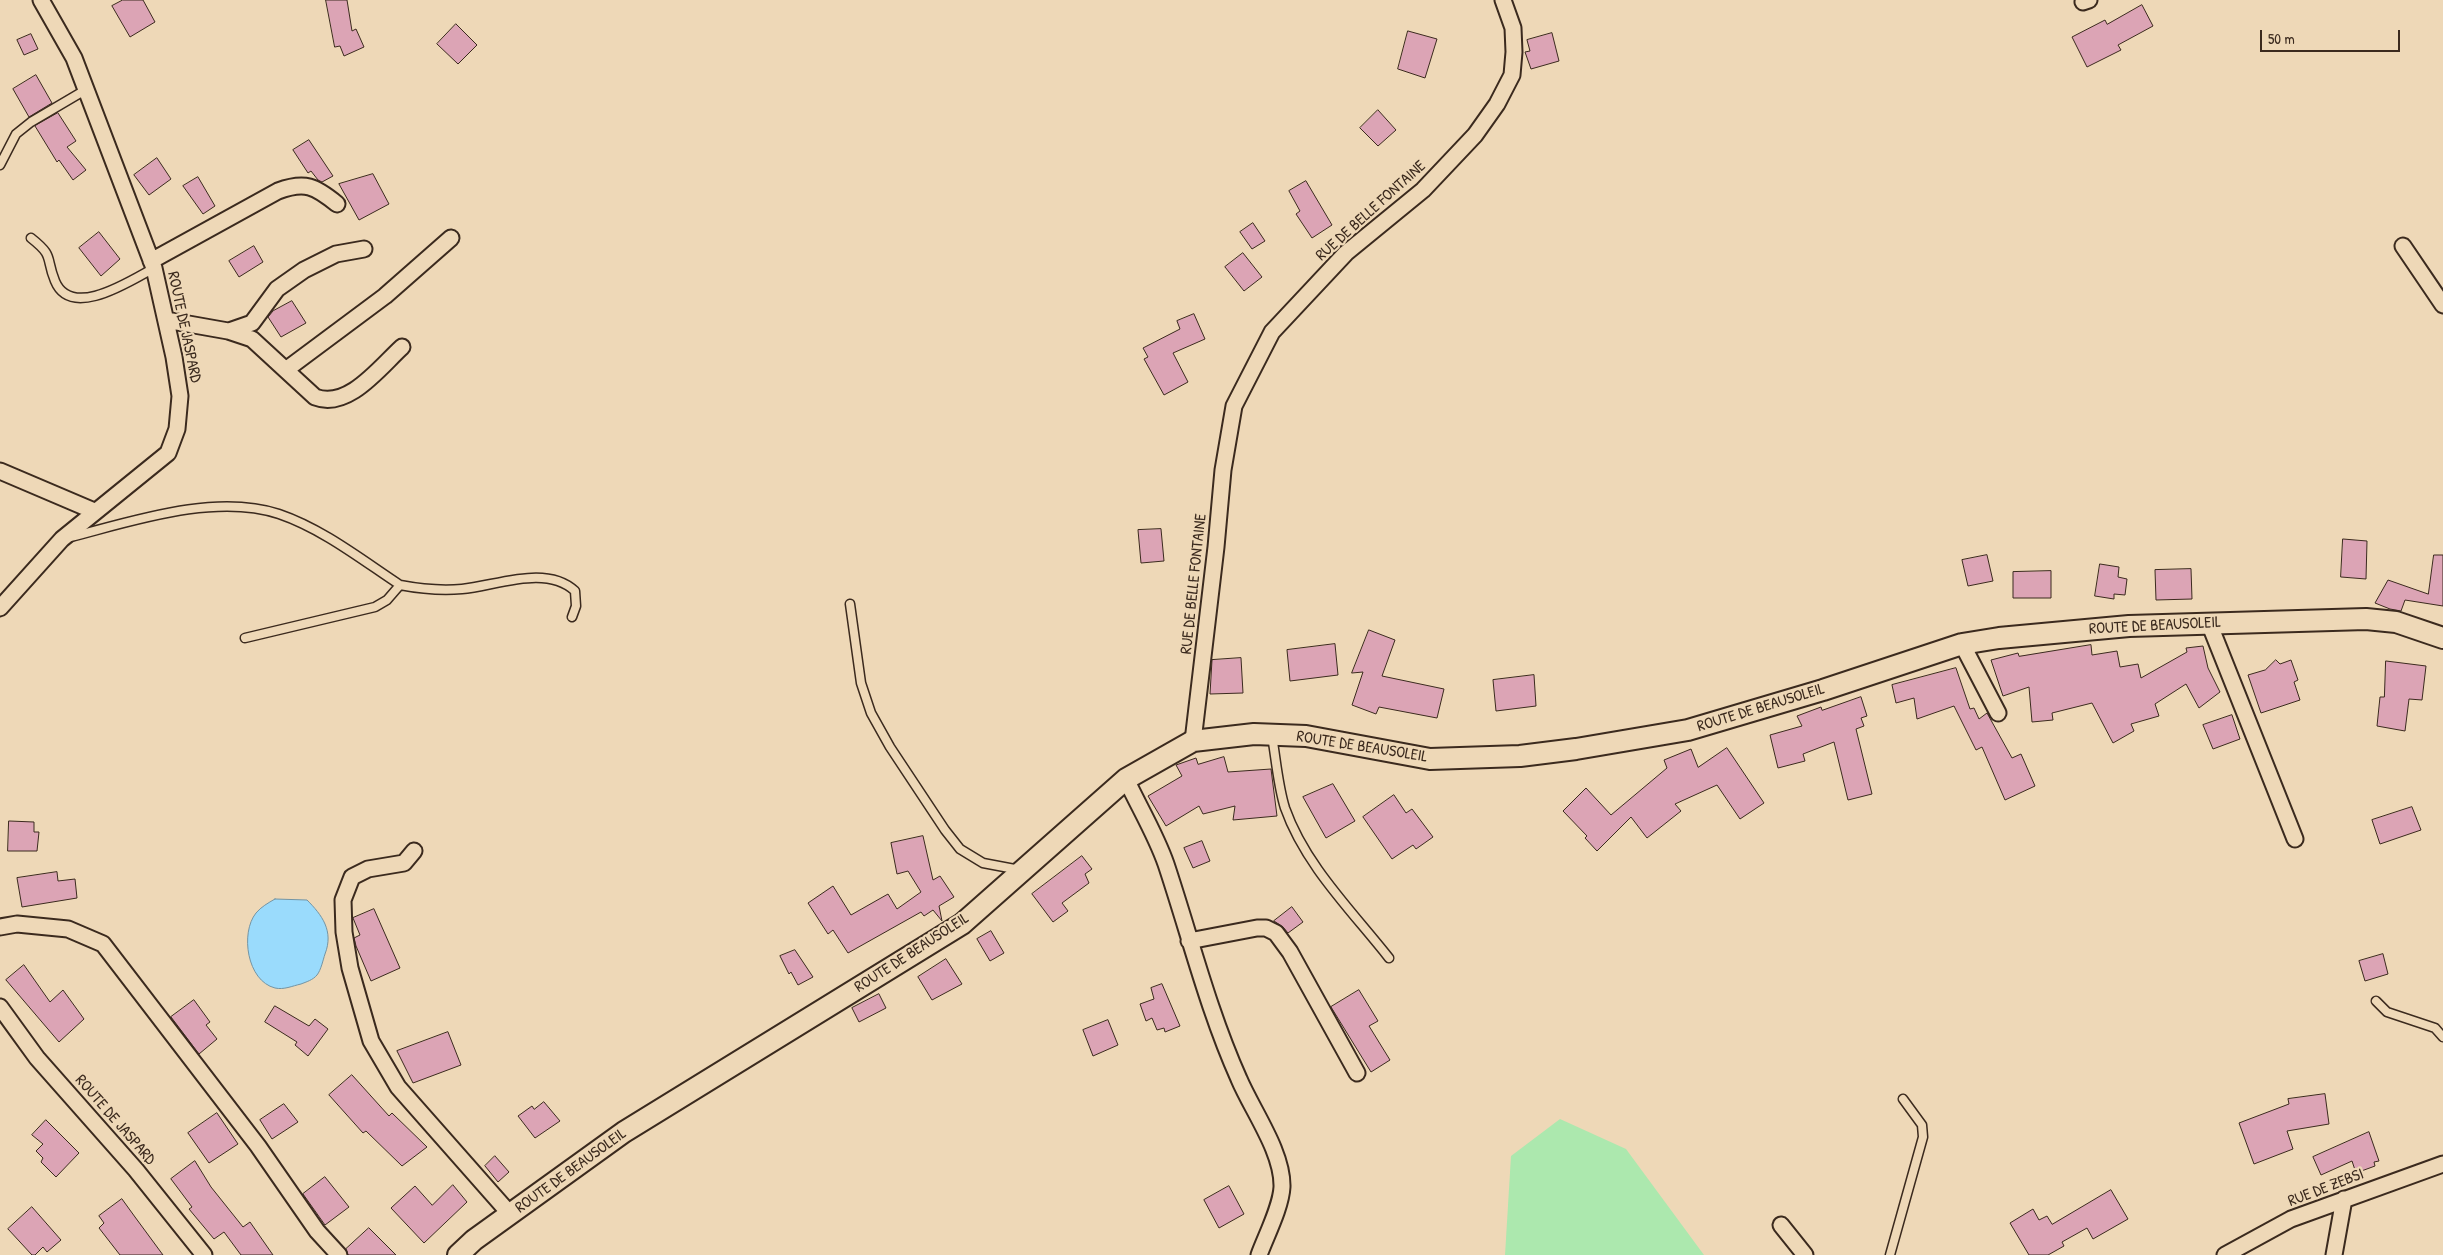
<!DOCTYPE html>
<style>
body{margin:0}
#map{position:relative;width:2443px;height:1255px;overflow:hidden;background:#eed8b7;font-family:"Patrick Hand",sans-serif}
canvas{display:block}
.scale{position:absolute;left:2260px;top:30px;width:140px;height:22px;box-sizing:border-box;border:2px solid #3b2a1e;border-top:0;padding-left:6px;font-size:15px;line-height:18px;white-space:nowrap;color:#3b2a1e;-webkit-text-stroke:4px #eed8b7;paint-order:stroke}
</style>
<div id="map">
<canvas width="2443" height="1255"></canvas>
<div class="scale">50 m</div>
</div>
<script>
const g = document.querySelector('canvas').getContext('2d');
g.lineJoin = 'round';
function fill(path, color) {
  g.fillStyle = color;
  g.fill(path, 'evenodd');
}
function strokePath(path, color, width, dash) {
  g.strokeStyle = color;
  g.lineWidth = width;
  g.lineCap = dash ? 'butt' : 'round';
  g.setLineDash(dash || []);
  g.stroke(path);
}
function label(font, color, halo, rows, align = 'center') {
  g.font = font + ' "Patrick Hand",sans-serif';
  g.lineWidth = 4.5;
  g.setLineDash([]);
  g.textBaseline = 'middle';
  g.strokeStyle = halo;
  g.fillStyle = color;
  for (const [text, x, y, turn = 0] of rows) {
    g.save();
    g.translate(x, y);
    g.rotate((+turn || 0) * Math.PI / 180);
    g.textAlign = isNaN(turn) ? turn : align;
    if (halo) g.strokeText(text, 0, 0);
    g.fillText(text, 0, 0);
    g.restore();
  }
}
const green = new Path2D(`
 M1560,1119L1626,1149L1704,1255H1505L1511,1156Z`);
const water = new Path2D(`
 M275,899L307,900C322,915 334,931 325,954C323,960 321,970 317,975C313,980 306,982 301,984C292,986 284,990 275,988C247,981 240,933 256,913C261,907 268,903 275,899Z`);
const building = new Path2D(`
 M123,0H143L155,22L130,37L112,6Z
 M326,0H347L352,31L356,29L364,47L344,56L340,46L335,47Z
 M2142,5L2153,26L2118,45L2121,50L2087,67L2072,37L2105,20L2107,24Z
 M456,24L477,45L458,64L437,44Z
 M1408,31L1437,39L1425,78L1398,69Z
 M1552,33L1559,61L1531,69L1525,52L1530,51L1527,40Z
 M31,34L38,49L24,55L17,40Z
 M36,75L52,103L29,117L13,89Z
 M1378,110L1396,130L1378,146L1360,128Z
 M58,113L76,141L67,147L86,170L73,180L59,160L57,162L35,126Z
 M309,140L333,176L322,182L318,180L311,171L308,173L293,150Z
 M157,158L171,179L149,195L134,175Z
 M373,174L389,204L359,220L339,184Z
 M198,177L215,206L203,214L183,186Z
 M1306,181L1332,225L1312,238L1296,214L1300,211L1289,191Z
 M1253,223L1265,241L1252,249L1240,232Z
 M99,232L120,259L101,276L79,248Z
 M254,246L263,262L239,277L229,261Z
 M1243,253L1262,277L1244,291L1225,267Z
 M292,301L306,323L281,337L268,317L273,311Z
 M1194,314L1205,339L1173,353L1188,382L1164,395L1144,359L1148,357L1143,348L1180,329L1177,321Z
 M1161,529L1164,561L1141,563L1138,530Z
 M2343,539L2367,541L2366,579L2341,577Z
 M1987,555L1993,581L1968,586L1962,560Z
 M2434,555H2443V606L2405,600L2401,611L2390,609L2375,603L2388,580L2428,594Z
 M2100,564L2119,567L2118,577L2127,579L2125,595L2114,594V599L2095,596Z
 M2191,569L2192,599L2156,600L2155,570Z
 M2051,571V598H2013V572Z
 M1369,630L1395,640L1382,676L1444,689L1437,718L1379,707L1376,714L1352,705L1363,672L1352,673Z
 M1335,644L1338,675L1290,681L1287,650Z
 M2091,645L2092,655L2117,651L2120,667L2138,664L2141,678L2187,652L2186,648L2203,646L2208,668L2220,692L2199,708L2186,684L2155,704L2159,716L2131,724L2134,731L2113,743L2092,703L2052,713L2053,720L2032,722L2029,687L2003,696L1991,660L2018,653L2019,656Z
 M1241,658L1243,693L1210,694L1212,660Z
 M2276,660L2280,664L2291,660L2298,680L2294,682L2300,700L2261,713L2248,675L2265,670Z
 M2386,661L2426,666L2422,700L2409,699L2405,731L2377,726L2380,697H2384Z
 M1956,668L1970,709L1974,708L1979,719L1987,713L2012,758L2021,754L2035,786L2005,800L1982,747L1976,750L1954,706L1917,719L1914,698L1896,703L1892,685Z
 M1534,675L1536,706L1496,711L1493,680Z
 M1861,697L1867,716L1861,718L1864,726L1856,729L1872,794L1848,800L1834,742L1803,754L1805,761L1778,768L1770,735L1802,726L1797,716L1821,707L1822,710Z
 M2232,715L2240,739L2213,749L2203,725Z
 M1727,748L1764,803L1740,819L1717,785L1675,804L1681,811L1647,838L1631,817L1597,851L1585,838L1587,836L1563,811L1586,788L1611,815L1667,768L1664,760L1691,749L1698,767Z
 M1224,757L1228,772L1271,769L1277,816L1233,820L1235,806L1203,814L1199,806L1166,826L1148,796L1182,776L1176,765L1196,758L1198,764Z
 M1333,784L1355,821L1326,838L1303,797Z
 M1394,795L1406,813L1412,809L1433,837L1416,849L1413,845L1392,859L1363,817Z
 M2412,807L2421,830L2380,844L2372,820Z
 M9,821L34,822V832H39L37,851H8Z
 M923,836L933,880L940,876L954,897L939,906L942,921L933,910L924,916L921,912L848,953L833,930L828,934L808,903L833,886L851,915L888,894L897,909L921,892L908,871L897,874L891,843Z
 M1202,841L1210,861L1193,868L1184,848Z
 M1082,856L1092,869L1085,874L1089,883L1062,903L1068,911L1053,922L1032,894Z
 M57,872L58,881L75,879L77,898L22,907L17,878Z
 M1292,907L1303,922L1288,933L1283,927L1274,921Z
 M374,909L400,968L371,981L356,946L354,938L360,935L353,918Z
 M991,931L1004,953L990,961L977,939Z
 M795,950L813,977L798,985L791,972L789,974L780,956Z
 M2383,954L2388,974L2365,981L2359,961Z
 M946,959L962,984L932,1000L918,977Z
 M24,965L50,1002L63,990L84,1019L59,1042L6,980Z
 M1162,984L1180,1026L1165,1032L1164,1028L1157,1030L1152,1018L1146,1021L1140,1004L1154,999L1151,988Z
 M1359,990L1378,1021L1369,1026L1390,1060L1371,1072L1331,1007Z
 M879,994L886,1008L859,1022L852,1008Z
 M194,1000L210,1022L206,1025L217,1039L199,1054L171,1017Z
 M275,1006L309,1026L315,1019L328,1029L308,1056L295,1045L297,1042L265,1022Z
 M1108,1020L1118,1045L1093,1056L1083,1030Z
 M448,1032L461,1065L413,1083L397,1051Z
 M352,1075L389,1116L392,1113L427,1147L402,1166L366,1131L363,1133L329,1095Z
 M2325,1094L2329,1124L2287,1131L2293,1149L2254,1164L2239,1123L2289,1104L2288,1099Z
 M544,1102L560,1121L535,1138L518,1116L532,1106L534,1109Z
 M284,1104L298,1122L272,1139L260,1120Z
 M217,1113L238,1144L209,1163L188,1133Z
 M46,1120L79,1153L56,1177L41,1162L43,1158L36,1151L43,1144L32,1135Z
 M2369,1132L2379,1161L2374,1162L2375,1166L2356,1173L2352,1161L2321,1175L2313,1157Z
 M495,1156L509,1172L498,1182L485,1166Z
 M195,1161L211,1187L243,1227L250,1222L273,1255H241L224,1232L214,1239L189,1209L192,1207L171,1179Z
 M325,1177L349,1207L325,1225L303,1194Z
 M453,1185L467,1202L424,1243L391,1208L415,1186L432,1205Z
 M1229,1186L1244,1214L1219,1228L1204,1200Z
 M2111,1190L2128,1219L2093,1239L2087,1228L2062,1242L2064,1246L2048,1255H2029L2010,1223L2033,1209L2039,1220L2047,1216L2052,1224Z
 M122,1199L135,1217L163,1255H120L99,1228L104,1223L99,1216Z
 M32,1207L61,1240L47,1252L43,1247L35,1255H32L8,1229Z
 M369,1228L396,1255H348L346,1249Z`);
const lane = new Path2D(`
 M0,165L16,134L31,122L87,89
 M31,238C55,257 45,257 55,281C71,320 130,281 154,268
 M71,537C133,521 215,493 279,514C323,529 362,560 400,585L387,600L375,607L245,638
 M400,585C421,589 441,591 462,589C496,586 546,564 575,591L576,606L572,617
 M850,604L861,683L871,713L890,747L945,830L960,849L983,863L1020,870
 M1272,736C1276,759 1278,786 1285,808C1305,865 1352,911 1389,958
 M2376,1001L2387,1012L2435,1028L2443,1037
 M1890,1255L1923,1137L1922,1125L1903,1099`);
const street = new Path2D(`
 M2083,2L2089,0
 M2403,246L2443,305
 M151,261L278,191C305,181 315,186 337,204
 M166,320L228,331L252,339L315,397C348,410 380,367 402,347
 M229,331L252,323L277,289L304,270L336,254L364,249
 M287,369L385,296L451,238
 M0,471L94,511
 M0,608L62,539L168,453L177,429L180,396L174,357L154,268L74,58L41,0
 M2209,623L2295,839
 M1962,644L1998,713
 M1193,741L1216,547L1223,470L1234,406L1272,332L1346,253L1423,190L1475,135L1497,104L1512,75L1514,52L1513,28L1503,0
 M1126,779C1139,807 1156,835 1166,864C1190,936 1208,1010 1239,1079C1252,1110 1283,1152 1282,1187C1281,1207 1266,1236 1259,1255
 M414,851L404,863L368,869L352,877L343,900L344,932L350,968L371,1041L398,1087L510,1214
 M0,927L17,924L68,929L103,944L258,1146L317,1231L339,1255
 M1189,941L1257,928H1266L1276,933L1290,952L1357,1073
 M0,1007L37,1058L136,1170L204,1255
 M1781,1225L1805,1255
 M2225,1255L2291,1219L2443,1164
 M2334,1255L2344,1199`);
const secondary = new Path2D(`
 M458,1255L474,1240L624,1132L962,924L1126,779L1193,741L1254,734L1306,736L1430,759L1520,756L1576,749L1688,730L1823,690L1962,644L1999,638L2129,626L2366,619L2396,622L2443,638`);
const streetNames = [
 ["RUE DE BELLE FONTAINE",1371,211,-42],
 ["ROUTE DE JASPARD",184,327,78],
 ["RUE DE BELLE FONTAINE",1194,584,-84],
 ["ROUTE DE BEAUSOLEIL",2155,626,-3],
 ["ROUTE DE BEAUSOLEIL",1761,708,-17],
 ["ROUTE DE BEAUSOLEIL",1362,747,9],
 ["ROUTE DE BEAUSOLEIL",912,953,-33],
 ["ROUTE DE JASPARD",115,1120,49],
 ["ROUTE DE BEAUSOLEIL",571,1171,-36],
 ["RUE DE ZEBSI",2326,1188,-21]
];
fill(green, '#ace8ae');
fill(water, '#9adbfc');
strokePath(water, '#7494a3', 1);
fill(building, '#dca4b5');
strokePath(building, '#3b2a1e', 1);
strokePath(lane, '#3b2a1e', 11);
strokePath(street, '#3b2a1e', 19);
strokePath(secondary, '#3b2a1e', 24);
strokePath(lane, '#eed8b7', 8);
strokePath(street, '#eed8b7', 15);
strokePath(secondary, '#eed8b7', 20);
label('16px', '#3b2a1e', '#eed8b7', streetNames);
</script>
